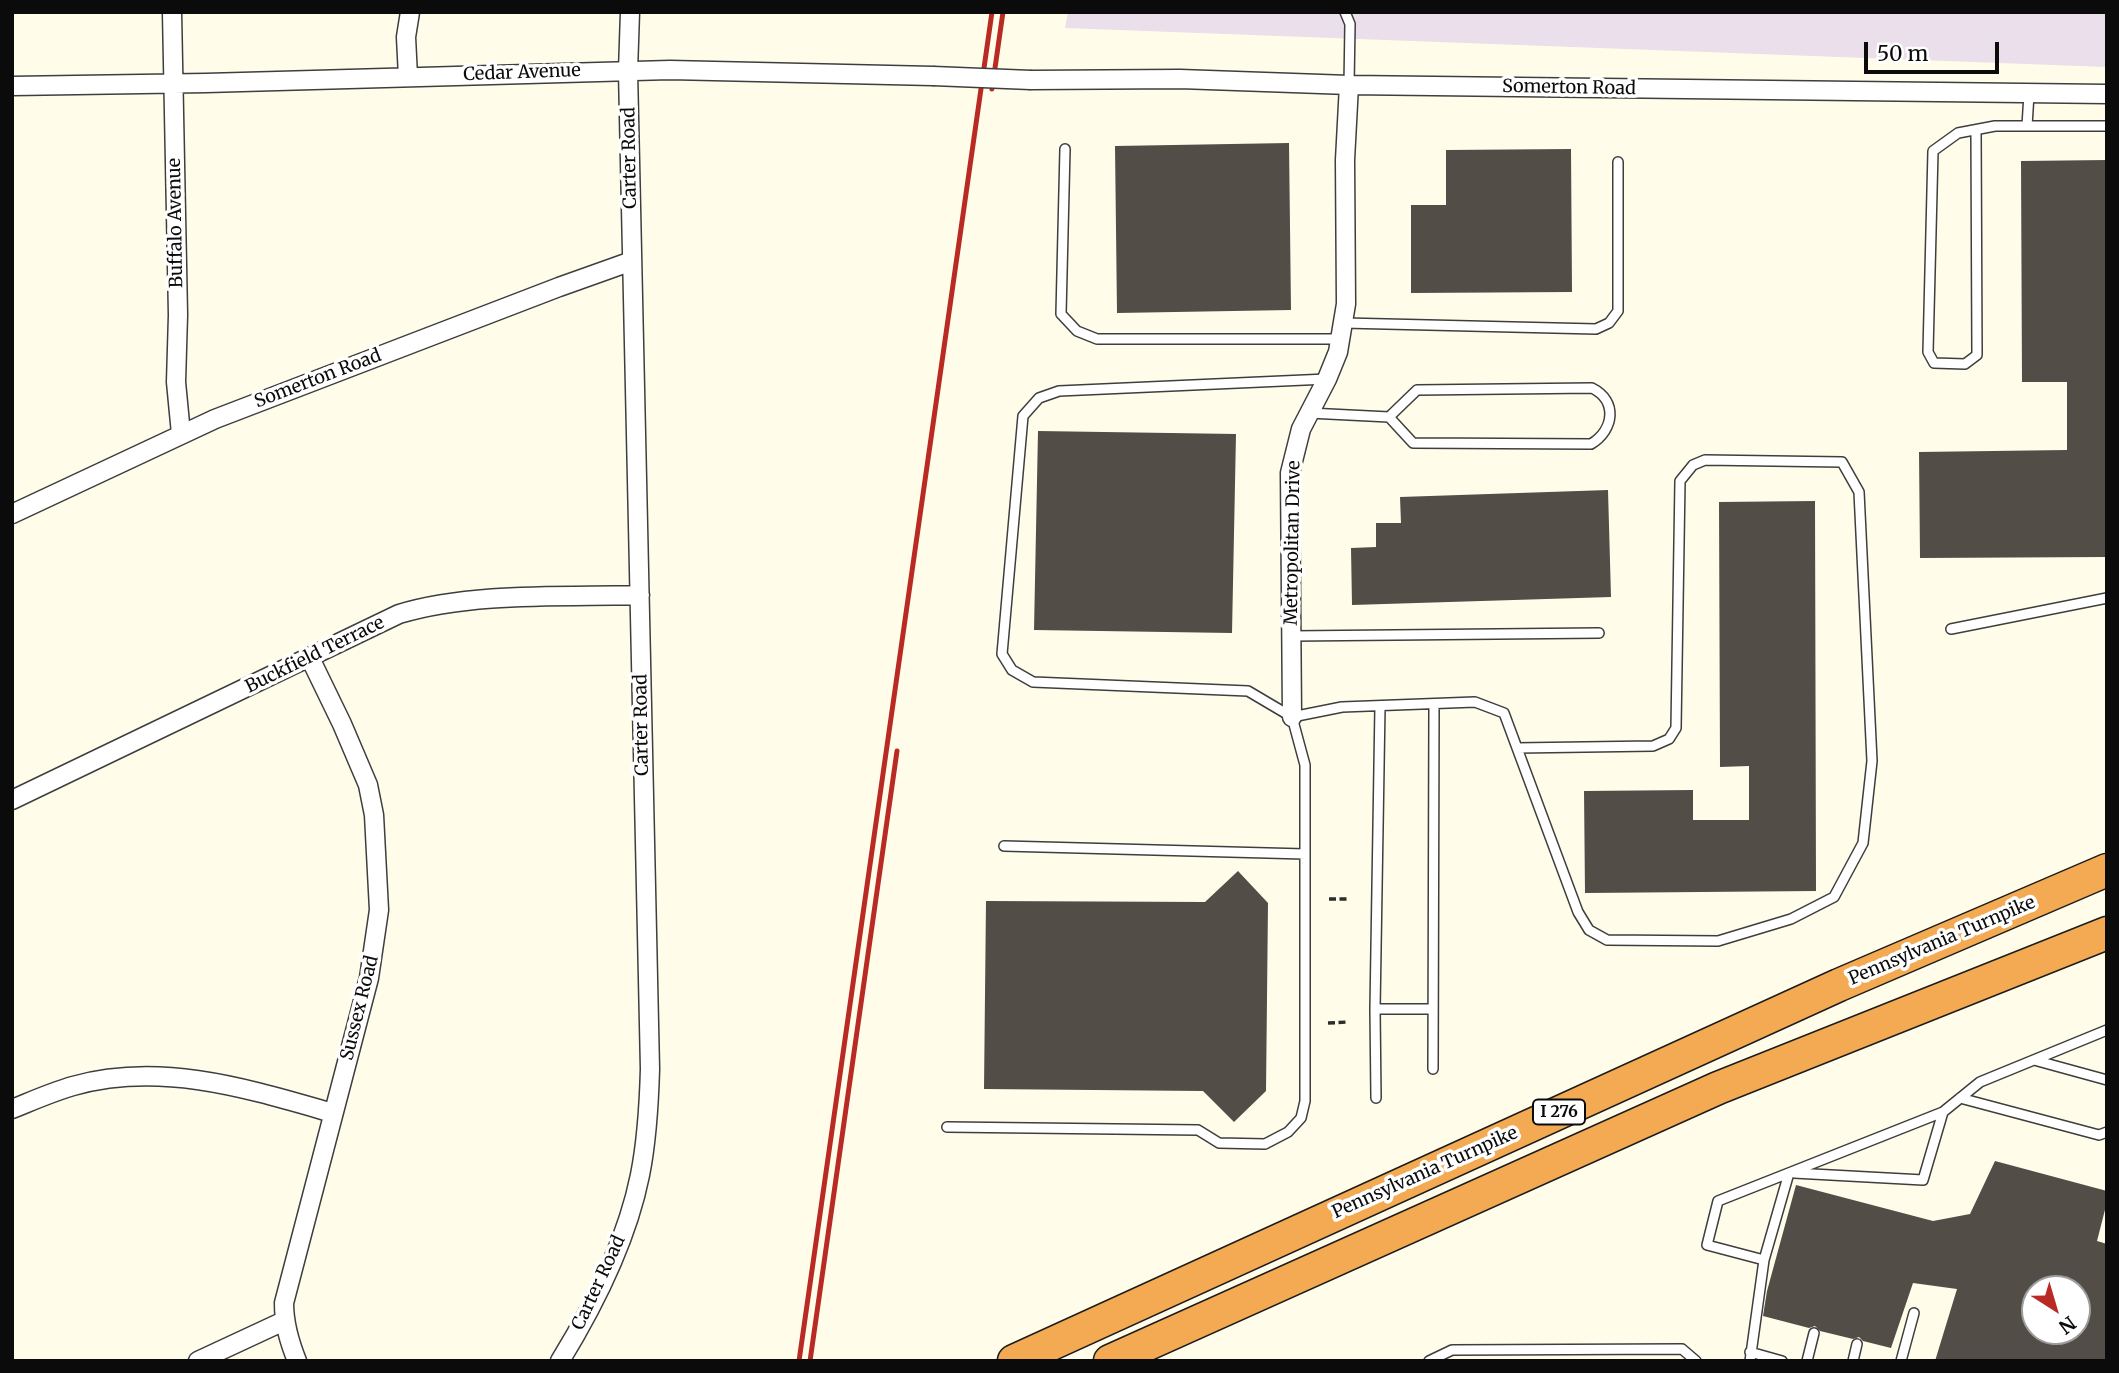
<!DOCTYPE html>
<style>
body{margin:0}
#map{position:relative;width:2119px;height:1373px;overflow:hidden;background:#fffde9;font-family:Merriweather,serif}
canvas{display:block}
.frame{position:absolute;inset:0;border:14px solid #0b0b0b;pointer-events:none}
.north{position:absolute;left:2021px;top:1275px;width:70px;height:70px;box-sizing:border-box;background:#fff;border:2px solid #9d9d9d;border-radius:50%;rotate:143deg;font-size:19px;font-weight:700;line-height:28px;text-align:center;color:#0b0b0b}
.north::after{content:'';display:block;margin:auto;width:24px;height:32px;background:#ba2a24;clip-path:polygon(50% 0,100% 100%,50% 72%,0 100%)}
.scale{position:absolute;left:1864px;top:42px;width:135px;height:32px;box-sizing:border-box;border:4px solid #0b0b0b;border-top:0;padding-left:9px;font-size:21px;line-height:24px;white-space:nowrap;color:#0b0b0b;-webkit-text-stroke:5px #fff;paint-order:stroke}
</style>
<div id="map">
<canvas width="2119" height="1373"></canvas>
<div class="frame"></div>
<div class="north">N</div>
<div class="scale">50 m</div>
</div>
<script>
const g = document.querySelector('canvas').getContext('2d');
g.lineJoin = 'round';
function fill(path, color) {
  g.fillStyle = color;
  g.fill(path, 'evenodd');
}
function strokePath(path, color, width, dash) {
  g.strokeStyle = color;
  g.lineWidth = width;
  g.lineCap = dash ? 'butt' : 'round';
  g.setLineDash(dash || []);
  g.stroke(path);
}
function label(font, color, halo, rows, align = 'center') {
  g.font = font + ' Merriweather,serif';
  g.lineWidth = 7;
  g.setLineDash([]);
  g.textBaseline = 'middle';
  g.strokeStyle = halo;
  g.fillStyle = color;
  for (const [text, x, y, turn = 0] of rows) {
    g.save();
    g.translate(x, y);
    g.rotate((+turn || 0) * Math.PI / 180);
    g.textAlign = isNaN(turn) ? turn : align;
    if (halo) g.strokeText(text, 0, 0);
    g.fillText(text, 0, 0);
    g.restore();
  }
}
const industrial = new Path2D(`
 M1068,12H2106V67L1065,28Z`);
const building = new Path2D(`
 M1289,143L1291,310L1117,313L1115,146Z
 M1571,149L1572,292L1411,293V205H1446V150Z
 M2107,160V557L1920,558L1919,452L2067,450V382H2022L2021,161Z
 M1038,431L1236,434L1232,633L1034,630Z
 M1608,490L1611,597L1352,605L1351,548L1376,547V523H1401L1400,497Z
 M1815,501L1816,891L1585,893L1584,791L1693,790V820H1749V766L1720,767L1719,502Z
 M1238,871L1268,903L1266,1091L1234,1122L1203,1091L984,1089L986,901L1205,902Z
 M1995,1161L2107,1191V1202L2097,1241L2107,1244V1361H1935L1957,1289L1913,1283L1891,1348L1863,1341L1859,1337L1853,1339L1820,1331L1815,1326L1809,1328L1763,1316L1767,1291L1796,1185L1933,1221L1970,1214ZM2035,1289H2077V1331H2035Z`);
const path = new Path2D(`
 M1329,899H1350
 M1328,1023L1348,1022`);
const lane = new Path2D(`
 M1345,12L1350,24L1349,85
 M2027,126L2029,94
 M1976,130L1977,355L1965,364L1934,363L1928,352L1933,151L1958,133L1995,126H2107
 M1065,149L1061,314L1077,331L1097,339H1341
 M1344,323L1596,329L1609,323L1618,311V162
 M1327,379L1059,391L1039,398L1023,416L1002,654L1012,670L1033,682L1248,691L1292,717L1342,707L1475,702L1504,713L1578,912L1589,930L1607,940L1718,941L1791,919L1834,897L1863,843L1872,761L1859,492L1842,462L1705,460L1693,465L1680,481L1676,728L1669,739L1653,746L1517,748
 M1309,413L1389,417L1413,443L1591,444C1614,430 1618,401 1592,388L1417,390L1389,417
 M1951,629L2107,598
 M1292,636L1599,633
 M1380,706L1375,1009H1433
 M1004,846L1305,854
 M1375,1009L1376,1098
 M2034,1060L2107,1080
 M1433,1069L1434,704
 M1960,1098L2099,1135L2107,1132
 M947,1127L1198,1130L1219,1143L1265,1144L1288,1132L1301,1118L1305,1101V765L1292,717
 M1789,1173L1764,1260L1707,1245L1718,1201L1943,1112L1980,1082L2107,1030
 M1794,1173L1923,1180L1943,1112
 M1750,1352L1782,1361
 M1429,1361L1452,1350L1682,1349L1696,1361
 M1750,1361L1764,1260
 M1807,1361L1814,1333
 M1853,1361L1857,1344
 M1901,1361L1914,1313`);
const street = new Path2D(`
 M172,12L178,315L176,382L181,434
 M408,77L406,37L410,12
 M1031,80L1180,79L1349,85L2107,94
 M12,86L206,83L670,70L933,76
 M12,514L215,419L559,287L632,261
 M1292,717L1290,473L1301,429L1327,379L1338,352L1346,304L1345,160L1349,85
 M12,800L399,614C471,592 563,597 640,595
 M12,1109C32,1101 52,1092 73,1086C161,1061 249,1089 333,1113
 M198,1361L284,1321
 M297,1361C289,1341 284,1324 284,1303L369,978L379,910L374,815L368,785L342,724L310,658
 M560,1361C595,1304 627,1240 640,1175C647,1140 649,1104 650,1069L628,71L630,12`);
const highway = new Path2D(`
 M1014,1361L1839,985L2107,870
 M1110,1361L1718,1088L2107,933`);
const rail = new Path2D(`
 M992,89L1003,12
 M799,1361L992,12
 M810,1361L897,751`);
const streetBridge = new Path2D(`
 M933,76L1031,80`);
const shields = [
 [1559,1112,52]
];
const shieldNames = [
 ["I 276",1559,1112]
];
const streetNames = [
 ["Cedar Avenue",522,73,-2],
 ["Somerton Road",1569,88,1],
 ["Carter Road",630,158,-91],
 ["Buffalo Avenue",176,223,-91],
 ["Somerton Road",318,379,-21],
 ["Metropolitan Drive",1293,543,-89],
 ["Buckfield Terrace",315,655,-26],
 ["Carter Road",642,725,-91],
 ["Pennsylvania Turnpike",1942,941,-23],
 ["Sussex Road",360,1008,-76],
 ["Pennsylvania Turnpike",1425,1173,-24],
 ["Carter Road",599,1283,-65]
];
fill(industrial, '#eadfea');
fill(building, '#534d47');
strokePath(lane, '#3e3e3e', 12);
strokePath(street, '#3e3e3e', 21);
strokePath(highway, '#1c1c1c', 35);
strokePath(path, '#2d2d2d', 3.5, [7, 3.5]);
strokePath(lane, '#fff', 9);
strokePath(street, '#fff', 18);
strokePath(highway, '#f4aa52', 32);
strokePath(rail, '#ba2a24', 5);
strokePath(streetBridge, '#3e3e3e', 21, []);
strokePath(streetBridge, '#fff', 18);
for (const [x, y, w] of shields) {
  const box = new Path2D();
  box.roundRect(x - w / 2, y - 12.5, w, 25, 5);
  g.fillStyle = '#fff';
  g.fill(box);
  strokePath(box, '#0b0b0b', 2);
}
label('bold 16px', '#0b0b0b', null, shieldNames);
label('18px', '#0b0b0b', '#fff', streetNames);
</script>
